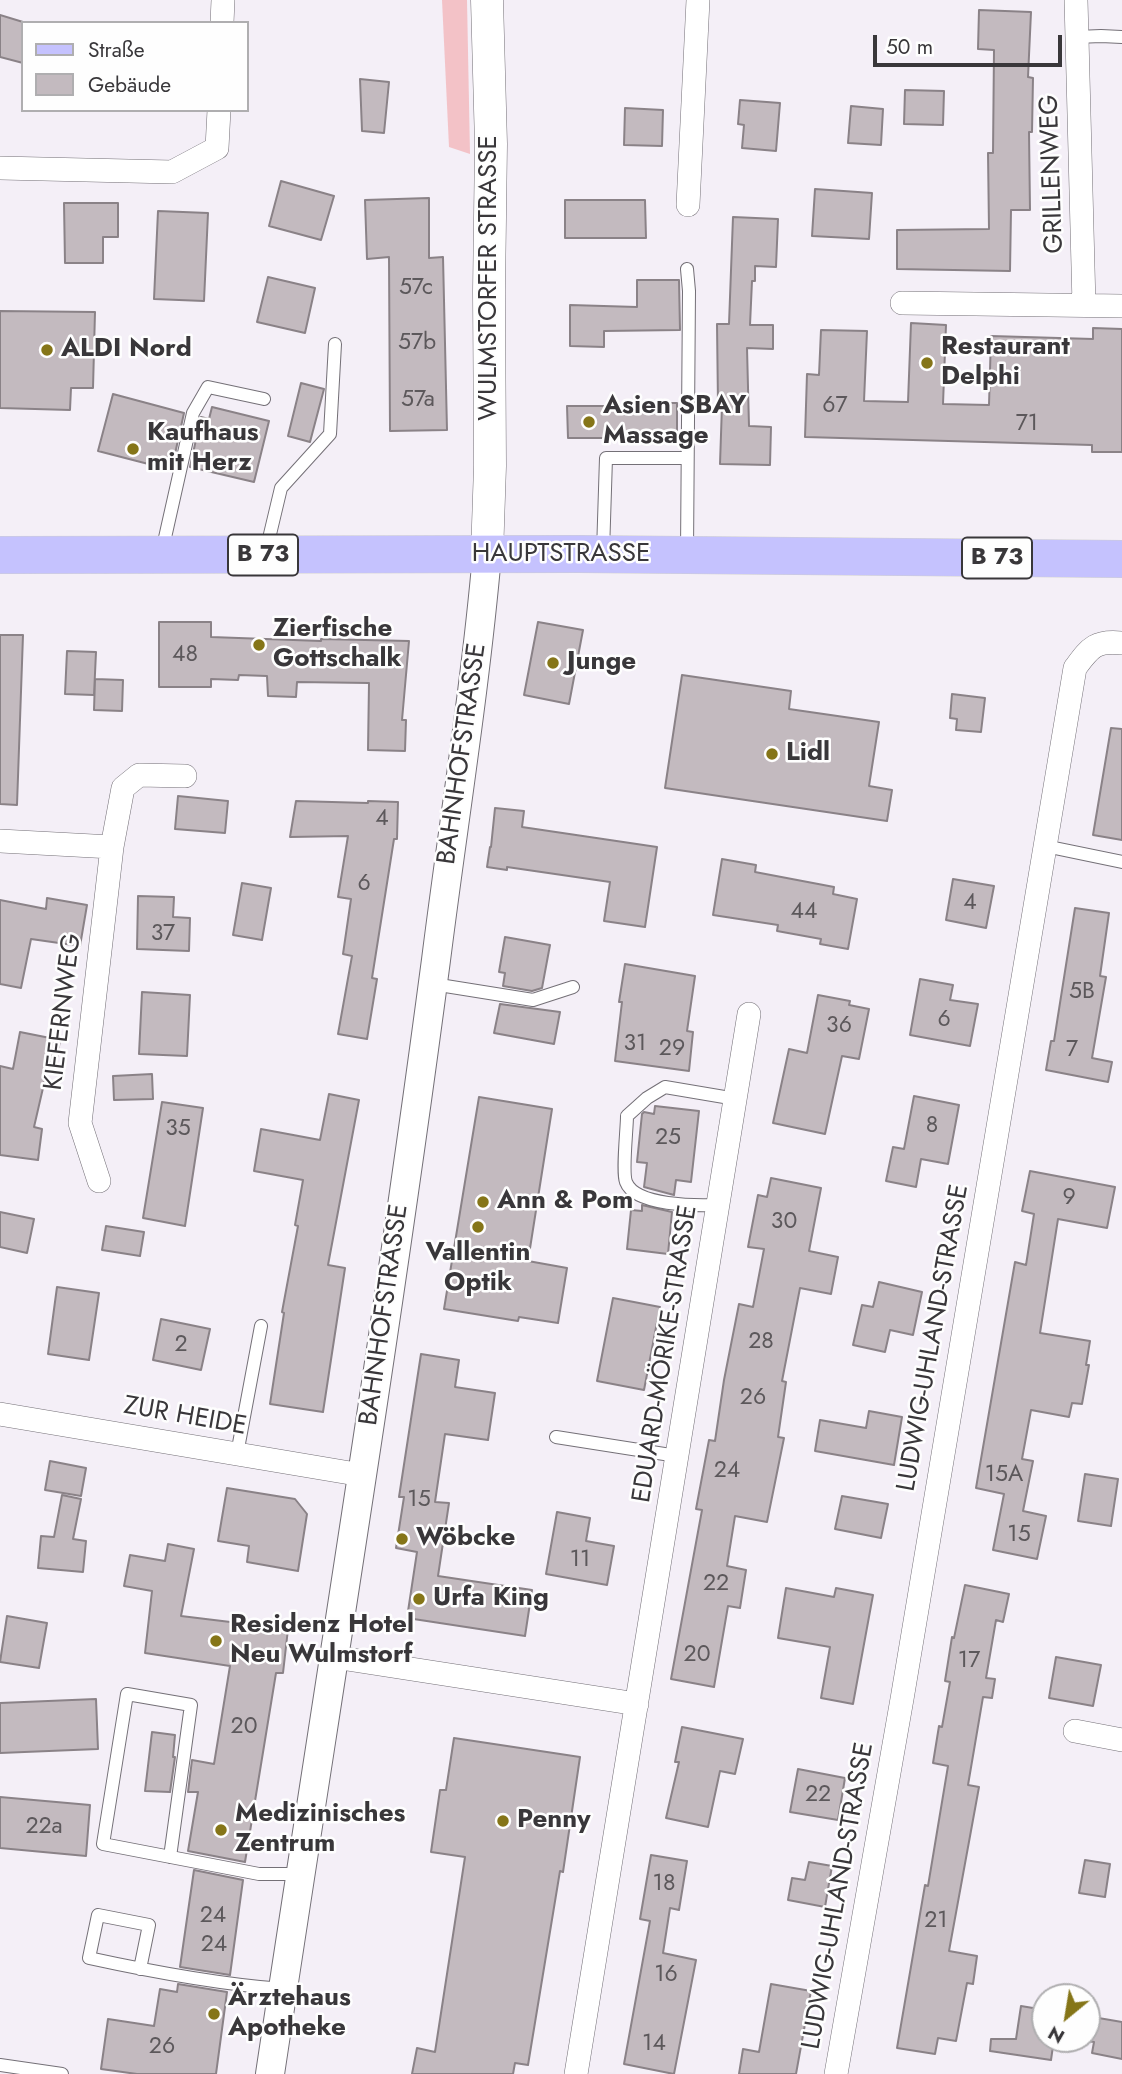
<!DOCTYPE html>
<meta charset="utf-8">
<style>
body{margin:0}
#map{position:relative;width:1122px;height:2074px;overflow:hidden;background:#f4eff7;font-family:Jost,sans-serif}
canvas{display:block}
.legend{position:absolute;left:21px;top:21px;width:228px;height:91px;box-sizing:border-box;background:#fefefe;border:2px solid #afaeb0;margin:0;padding:9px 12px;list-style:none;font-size:21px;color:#39373a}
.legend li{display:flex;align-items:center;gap:14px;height:35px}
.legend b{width:35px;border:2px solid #afaeb0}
.north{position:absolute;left:1031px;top:1983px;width:70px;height:70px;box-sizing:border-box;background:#fefefe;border:2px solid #afaeb0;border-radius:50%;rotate:210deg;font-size:19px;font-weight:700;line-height:28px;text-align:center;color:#39373a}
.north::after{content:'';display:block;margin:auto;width:24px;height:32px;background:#857518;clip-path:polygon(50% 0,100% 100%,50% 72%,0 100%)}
.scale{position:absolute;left:873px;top:35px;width:189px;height:32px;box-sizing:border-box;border:4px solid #39373a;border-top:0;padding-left:9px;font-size:21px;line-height:24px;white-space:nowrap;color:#39373a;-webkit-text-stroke:5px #fefefe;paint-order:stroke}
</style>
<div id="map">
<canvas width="1122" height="2074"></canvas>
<ul class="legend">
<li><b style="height:9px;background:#c5c2fe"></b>Straße</li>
<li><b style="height:19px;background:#c3babf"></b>Gebäude</li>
</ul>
<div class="north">N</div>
<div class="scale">50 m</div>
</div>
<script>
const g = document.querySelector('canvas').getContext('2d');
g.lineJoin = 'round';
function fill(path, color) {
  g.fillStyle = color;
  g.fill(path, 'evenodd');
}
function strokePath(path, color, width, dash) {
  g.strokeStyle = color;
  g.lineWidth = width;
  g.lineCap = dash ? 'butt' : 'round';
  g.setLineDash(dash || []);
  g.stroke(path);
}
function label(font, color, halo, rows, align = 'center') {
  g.font = font + ' Jost,sans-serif';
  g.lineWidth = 5;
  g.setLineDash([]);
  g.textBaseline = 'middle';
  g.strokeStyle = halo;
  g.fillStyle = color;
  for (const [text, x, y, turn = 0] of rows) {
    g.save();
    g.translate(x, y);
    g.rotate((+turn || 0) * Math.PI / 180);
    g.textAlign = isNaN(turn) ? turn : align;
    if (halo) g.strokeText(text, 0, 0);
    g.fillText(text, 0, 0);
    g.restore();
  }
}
const green = new Path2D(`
 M442,0H467L470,154L449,147Z`);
const building = new Path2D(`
 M979,10L1031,12L1028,77L1033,78L1032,132H1029L1030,210H1011L1010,271L897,269V230L989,229L988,153H993L994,50L978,49Z
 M0,15L23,22V63L0,57Z
 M360,79L389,82L384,133L362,131Z
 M905,90L944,91L943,125L904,124Z
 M740,100L780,103L776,151L742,148L744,125L738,124Z
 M851,106L883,109L881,145L848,143Z
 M625,108L663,110L662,146L624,145Z
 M281,181L334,196L321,240L269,226Z
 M815,189L872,193L869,239L812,236Z
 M429,198V258L443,257L447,430L390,431L389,257L367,259L365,200Z
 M565,200H645L646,238H565Z
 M64,203H118V237H103V263H65Z
 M158,211L208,213L204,301L154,299Z
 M733,217L778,219L776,267L755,266V281H752L750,325H773V349L747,348L749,426L771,427L770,465L720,464L722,405H718L717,324H729Z
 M268,277L315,288L305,333L257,322Z
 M637,280H679L680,330L604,331V347L570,346V305L637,307Z
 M0,311L95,312L93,388H71L70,410L0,408Z
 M911,323L946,325L943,404L989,405L991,336L1093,339V328L1122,329V452H1092V445L805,437L807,374L819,375L821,330L867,331L864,401L908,402Z
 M301,383L324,389L310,442L288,436Z
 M113,394L184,413L173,463L162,460L160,467L98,451Z
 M630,403H677V441H630V438H568L567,406H630Z
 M212,407L269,421L254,482L190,467L201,417L209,419Z
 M159,622H211V637L321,641V639L409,641L402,720H406L405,751L368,750L369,683L297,682L296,697L268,696L267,676L239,675L238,680L211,679V687H159Z
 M538,622L583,630L569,704L524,695Z
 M0,635H23L17,805L0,804Z
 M67,651L96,652L94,695L65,694Z
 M682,675L791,691L789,709L879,722L869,786L892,790L887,821L665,788Z
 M95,679L123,680L122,711L94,710Z
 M952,694L985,698L981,732L956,730L957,719L950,718Z
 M1111,728L1122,729V840L1093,835Z
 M178,796L228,801L225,833L175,829Z
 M296,801L368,803V801L398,802L397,839H394L372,978L377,979L367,1039L338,1034L352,956L343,954L351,899L338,897L348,836L290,837Z
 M495,808L524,811L522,827L657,847L645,927L604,921L610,882L507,867V870L487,867L490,847H491Z
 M722,859L756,865L755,872L834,887L833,894L857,899L848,949L820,944L821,939L777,931L778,925L713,915Z
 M953,879L994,886L986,928L946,920Z
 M242,883L271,888L262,940L233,935Z
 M138,896L174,897L173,917L190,918L189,951L137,949Z
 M47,898L87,905L80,946L31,939L21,988L0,984V900L46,909Z
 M1075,908L1109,913L1100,976L1106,977L1092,1058L1112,1062L1108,1082L1046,1070L1051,1041H1054Z
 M505,937L550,945L542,988L532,991L503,986L505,973L499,972Z
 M625,964L695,976L687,1031L693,1032L689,1071L615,1061L622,1002H619Z
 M920,979L953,985L950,1000L978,1004L970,1046L910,1035Z
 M142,992L190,995L187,1056L139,1054Z
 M818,995L850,1001L849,1005L869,1009L859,1059L842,1056L825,1134L773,1123L789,1049L807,1053Z
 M500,1004L560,1012L554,1044L494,1033Z
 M20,1032L60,1040L56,1064L49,1062L34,1127L42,1129L38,1160L0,1155V1066L13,1069Z
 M152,1074L153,1099L114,1100L113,1076Z
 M329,1094L359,1100L328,1265L345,1268L323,1412L270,1404L284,1313L282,1312L298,1226L295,1225L303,1180L254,1171L261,1129L320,1140Z
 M914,1096L959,1105L948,1164L921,1159L916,1187L886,1181L893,1147L904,1149Z
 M479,1097L552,1109L528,1261L567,1268L558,1323L519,1317L518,1321L444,1309Z
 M162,1102L203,1108L185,1226L143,1218Z
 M655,1106L699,1111L691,1182L676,1180L674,1195L644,1187L647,1163L637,1162L642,1114L644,1112L654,1114Z
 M1030,1171L1115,1187L1107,1228L1058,1219L1040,1333L1090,1341L1086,1365H1089L1082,1404L1072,1403L1069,1417L1031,1410L1022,1459L1033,1461L1023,1511L1046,1516L1037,1559L993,1550L1004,1494L976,1488L1015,1262L1026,1265L1034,1214L1022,1211Z
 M771,1178L821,1188L809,1251L838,1257L831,1294L800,1288L782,1381L786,1382L778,1437L784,1438L767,1522L735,1516L727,1566L746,1570L740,1608L728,1606L714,1687L671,1679L702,1510L696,1509L709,1440L715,1441L724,1380L739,1304L753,1307L764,1249L748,1247L758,1195L767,1197Z
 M642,1205L672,1212L668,1254L627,1249L631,1210L642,1211Z
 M0,1212L34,1219L27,1253L0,1247Z
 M106,1226L144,1232L140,1256L102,1250Z
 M879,1282L922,1292L913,1335L890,1330L885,1352L853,1345L862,1305L873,1307Z
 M57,1287L99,1293L89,1360L48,1354Z
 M613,1298L660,1307L644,1390L597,1381Z
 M161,1319L210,1329L201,1370L153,1360Z
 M421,1354L459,1360L455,1387L495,1393L488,1440L445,1434L435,1502L449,1503L438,1576L532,1590L525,1636L407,1618L417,1552L396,1548L404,1497H399Z
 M869,1411L902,1417L894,1465L815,1451L820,1420L866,1428Z
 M50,1461L86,1468L81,1496L45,1490Z
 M1085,1474L1118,1479L1111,1526L1078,1521Z
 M227,1488L295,1499L307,1514L298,1571L247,1562L249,1546L218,1541Z
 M62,1495L81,1499L73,1539L86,1541L83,1572L38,1568L41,1536L54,1537Z
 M842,1496L888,1504L881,1538L835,1529Z
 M557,1512L590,1518L586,1541L614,1546L607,1585L546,1574Z
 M168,1544L194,1549L181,1616L288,1629L283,1673H276L245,1862L188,1851L198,1792H188L192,1760L214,1764L230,1666L145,1653L152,1591L124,1586L130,1555L165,1561Z
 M965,1585L1009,1594L1003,1622L996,1620L986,1678L995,1679L992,1698L983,1697L968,1785L979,1787L949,1951L977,1956L973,1984L967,1983L956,2041L938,2038L935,2054L897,2048L925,1885L928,1886L948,1766L933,1763L939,1726L942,1727L950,1682L945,1681L952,1637L954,1638Z
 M786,1588L834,1597L836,1588L873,1595L853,1704L821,1698L830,1647L778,1638Z
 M7,1616L47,1623L39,1668L0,1662Z
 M1056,1657L1101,1665L1093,1706L1049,1698Z
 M96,1699L98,1749L0,1753V1703Z
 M682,1727L743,1739L735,1774L720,1771L708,1827L666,1818L679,1762H675Z
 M152,1732L175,1735L173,1757H175L170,1792L145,1791Z
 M454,1738L580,1757L563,1872L560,1871L528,2065L515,2063L513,2074H412L417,2048L435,2052L465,1857L431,1852L440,1790H446Z
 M798,1769L845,1778L838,1820L790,1812Z
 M0,1797L90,1805L86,1856L0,1848Z
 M651,1855L687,1861L679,1910L670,1908L663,1953L696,1960L674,2074L624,2064L650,1921L640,1919Z
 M1085,1860L1110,1864L1105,1897L1079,1893Z
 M809,1862L832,1866L825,1907L788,1900L792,1878L805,1880Z
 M194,1870L243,1880L230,1975L180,1967Z
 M178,1984L227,1992L216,2074H137L101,2069L108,2019L154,2026L160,1989L177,1992Z
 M771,1984L811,1991L796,2074H739L743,2049L759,2052Z
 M1021,2006L1045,2010V2039H1054L1051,2060L990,2051L991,2039H1016Z
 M1087,2016L1122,2022V2059L1092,2053L1094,2042L1087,2041Z`);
const service = new Path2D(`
 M1077,37L1101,36L1122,37
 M687,269L689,291L687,551
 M162,551L193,413L208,387L264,399
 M266,551L281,488L330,434L335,344
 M603,552L606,458H687
 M1045,846L1122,862
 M433,984L533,1000L573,987
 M718,1205C697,1206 635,1206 626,1182C622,1172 627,1129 627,1116L647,1098L665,1087L736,1099
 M556,1437L677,1456
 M237,1454L261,1326
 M170,1857L191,1705L127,1694L103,1844L259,1874H300
 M140,1969L149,1925L98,1915L89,1958C153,1972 217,1984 283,1989
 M0,2065L62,2074`);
const minor = new Path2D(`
 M1076,0L1084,305
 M222,23L223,0
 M0,168L172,172L217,148L219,110
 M688,205L698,0
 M902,303L1122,306
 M0,841L112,847L80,1123L99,1181
 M112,847L123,788L139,775L185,776
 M0,1414L362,1475
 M334,1657L637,1704
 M1075,1731L1122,1740
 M576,2074L749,1014
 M836,2074L902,1699L1075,668C1090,648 1095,640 1122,643`);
const tertiary = new Path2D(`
 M270,2074C326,1703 387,1332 436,960C453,825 475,691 487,555`);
const secondary = new Path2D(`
 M487,555L490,466L489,291L491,144L487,0`);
const primary = new Path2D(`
 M0,555L578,554L1122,559`);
const markers = [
 [47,350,7,"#857518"],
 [927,363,7,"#857518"],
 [589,422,7,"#857518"],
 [133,449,7,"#857518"],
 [259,645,7,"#857518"],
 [553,663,7,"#857518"],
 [772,754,7,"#857518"],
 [483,1202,7,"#857518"],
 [478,1227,7,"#857518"],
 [402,1539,7,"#857518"],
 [419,1599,7,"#857518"],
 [216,1641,7,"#857518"],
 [503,1821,7,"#857518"],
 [221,1830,7,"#857518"],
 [214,2014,7,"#857518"]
];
const numberNames = [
 ["57c",416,288],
 ["57b",417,343],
 ["57a",418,400],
 ["67",835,406],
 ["71",1027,424],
 ["48",185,655],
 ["4",382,819],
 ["6",364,884],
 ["4",970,903],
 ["44",804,912],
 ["37",163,934],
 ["5B",1082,992],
 ["6",944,1020],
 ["36",839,1026],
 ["31",635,1044],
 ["29",672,1049],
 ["7",1072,1050],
 ["8",932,1126],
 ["35",178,1129],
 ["25",668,1138],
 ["9",1069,1198],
 ["30",784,1222],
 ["28",761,1342],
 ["2",181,1345],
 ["26",753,1398],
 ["24",727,1471],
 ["15A",1004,1475],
 ["15",419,1500],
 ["15",1019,1535],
 ["11",580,1560],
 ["22",716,1584],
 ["20",697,1655],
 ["17",969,1661],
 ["20",244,1727],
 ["22",818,1795],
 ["22a",44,1827],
 ["18",664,1884],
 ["24",213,1916],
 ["21",936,1921],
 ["24",214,1945],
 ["16",666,1975],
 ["14",654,2044],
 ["26",162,2047]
];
const shields = [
 [263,555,70],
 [997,558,70]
];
const shieldNames = [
 ["B 73",263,555],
 ["B 73",997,558]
];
const streetNames = [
 ["GRILLENWEG",1053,174,-92],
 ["WULMSTORFER STRASSE",490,278,-90],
 ["HAUPTSTRASSE",561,555],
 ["BAHNHOFSTRASSE",463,754,-82],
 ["KIEFERNWEG",64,1012,-83],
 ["BAHNHOFSTRASSE",385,1315,-82],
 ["LUDWIG-UHLAND-STRASSE",934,1338,-80],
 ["EDUARD-MÖRIKE-STRASSE",666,1354,-81],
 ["ZUR HEIDE",185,1417,10],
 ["LUDWIG-UHLAND-STRASSE",839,1896,-80]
];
const poiNames = [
 ["Restaurant",941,348],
 ["Delphi",941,378],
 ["ALDI Nord",61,350],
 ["Asien SBAY",603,407],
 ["Massage",603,437],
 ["Kaufhaus",147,434],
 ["mit Herz",147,464],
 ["Zierfische",273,630],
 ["Gottschalk",273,660],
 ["Junge",567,663],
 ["Lidl",786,754],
 ["Ann & Pom",497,1202],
 ["Vallentin",478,1254,"center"],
 ["Optik",478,1284,"center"],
 ["Wöbcke",416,1539],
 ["Urfa King",433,1599],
 ["Residenz Hotel",230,1626],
 ["Neu Wulmstorf",230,1656],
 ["Medizinisches",235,1815],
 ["Zentrum",235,1845],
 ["Penny",517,1821],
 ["Ärztehaus",228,1999],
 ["Apotheke",228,2029]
];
fill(green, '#f3c2c7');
fill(building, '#c3babf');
strokePath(building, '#8a8287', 2);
strokePath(service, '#747077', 14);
strokePath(minor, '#747077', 24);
strokePath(tertiary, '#747077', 30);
strokePath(secondary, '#747077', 33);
strokePath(primary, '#cfcfd0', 38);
strokePath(service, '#fff', 12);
strokePath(minor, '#fff', 23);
strokePath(tertiary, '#fff', 28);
strokePath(secondary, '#fff', 32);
strokePath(primary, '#c5c2fe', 37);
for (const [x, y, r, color] of markers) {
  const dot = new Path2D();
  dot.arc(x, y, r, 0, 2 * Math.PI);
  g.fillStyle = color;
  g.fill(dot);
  strokePath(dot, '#fefefe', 2.5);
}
label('23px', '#5c585b', null, numberNames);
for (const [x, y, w] of shields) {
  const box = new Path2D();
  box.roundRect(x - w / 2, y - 20.5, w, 41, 5);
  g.fillStyle = '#fefefe';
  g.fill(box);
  strokePath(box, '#39373a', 2);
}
label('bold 24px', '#39373a', null, shieldNames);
label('26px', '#39373a', '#fefefe', streetNames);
label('bold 26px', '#39373a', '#fefefe', poiNames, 'left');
</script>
